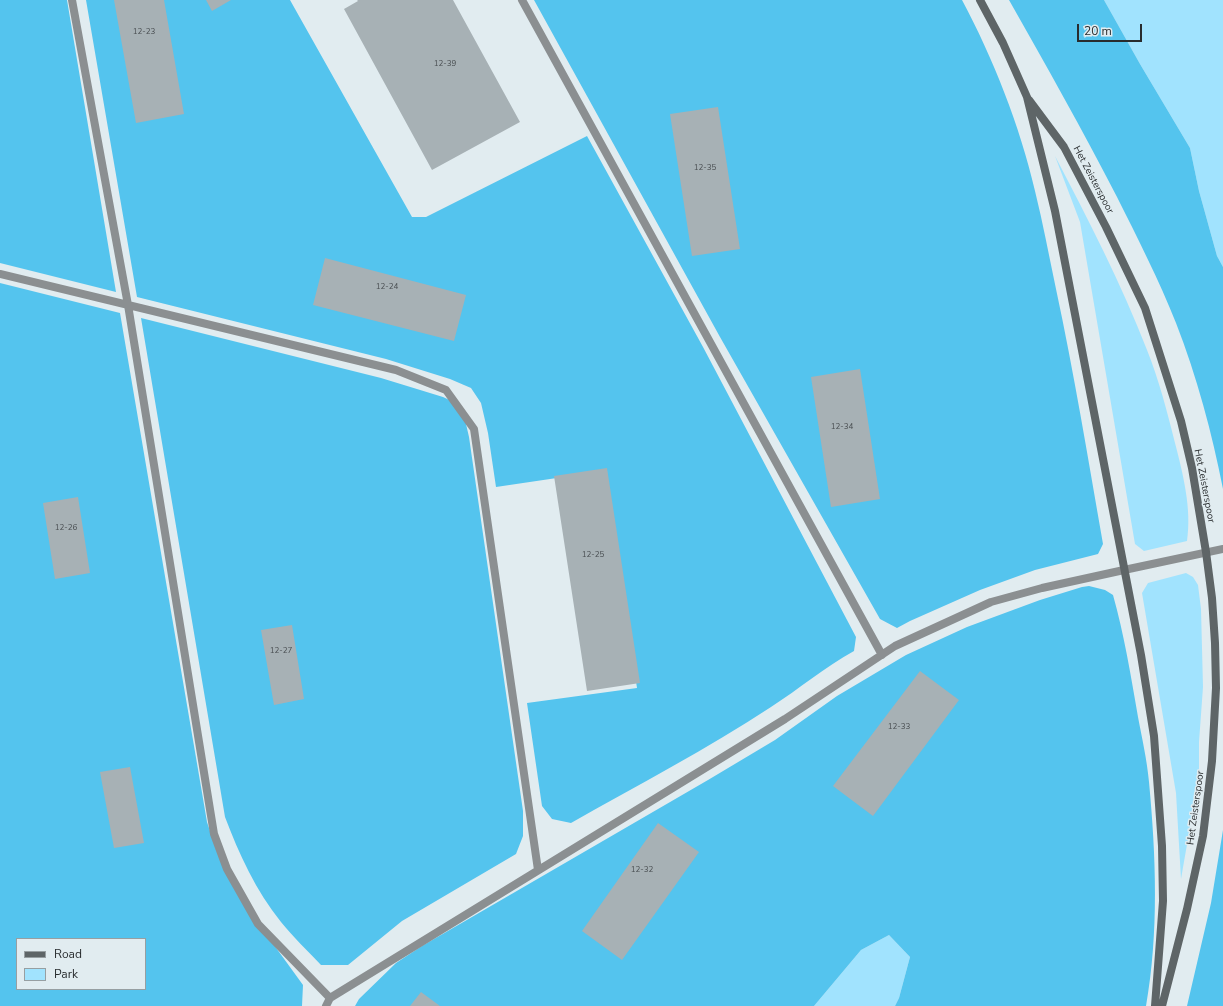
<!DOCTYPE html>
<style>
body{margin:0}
#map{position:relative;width:1223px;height:1006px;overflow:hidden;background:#e1ecf0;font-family:"Nunito Sans",sans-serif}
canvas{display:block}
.legend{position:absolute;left:16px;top:938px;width:130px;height:52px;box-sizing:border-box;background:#e1ecf0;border:1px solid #979fa2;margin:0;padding:5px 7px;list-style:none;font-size:12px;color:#282c2e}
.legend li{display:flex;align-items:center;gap:8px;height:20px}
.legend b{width:20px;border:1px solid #979fa2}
.scale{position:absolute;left:1077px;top:24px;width:65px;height:18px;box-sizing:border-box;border:2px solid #282c2e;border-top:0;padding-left:5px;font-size:12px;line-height:14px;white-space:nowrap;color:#282c2e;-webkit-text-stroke:3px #e1ecf0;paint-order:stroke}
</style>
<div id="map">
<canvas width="1223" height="1006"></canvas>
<ul class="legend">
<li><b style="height:5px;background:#5e6567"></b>Road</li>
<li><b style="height:11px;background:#a1e3fe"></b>Park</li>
</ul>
<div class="scale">20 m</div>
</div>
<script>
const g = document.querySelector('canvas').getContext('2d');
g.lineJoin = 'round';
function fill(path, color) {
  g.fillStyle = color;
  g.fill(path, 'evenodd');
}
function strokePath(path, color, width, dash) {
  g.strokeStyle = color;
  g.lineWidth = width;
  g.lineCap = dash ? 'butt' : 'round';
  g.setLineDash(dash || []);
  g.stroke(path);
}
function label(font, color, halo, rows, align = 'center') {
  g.font = font + ' "Nunito Sans",sans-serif';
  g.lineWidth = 3;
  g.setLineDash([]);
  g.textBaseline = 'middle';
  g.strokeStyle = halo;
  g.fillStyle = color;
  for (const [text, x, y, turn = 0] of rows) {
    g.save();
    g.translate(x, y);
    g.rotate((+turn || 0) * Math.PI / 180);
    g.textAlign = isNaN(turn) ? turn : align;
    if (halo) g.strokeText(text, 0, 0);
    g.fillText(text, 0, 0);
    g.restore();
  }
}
const green = new Path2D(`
 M1104,0H1223V267L1217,256L1199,191L1190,148L1140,64Z
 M1055,156C1088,219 1121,283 1147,350C1159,380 1167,411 1175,443C1183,474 1192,509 1187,541L1144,551L1135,544L1080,222Z
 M1186,573L1193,577L1198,585L1201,609L1203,687L1199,742V775L1181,879L1176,793L1142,593L1148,583Z
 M889,935L910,957L899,998L895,1006H814L861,950Z`);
const forest = new Path2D(`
 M0,0H67L116,292L0,263Z
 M86,0H290L412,217H426L587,136L703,347L856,637L854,651C825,667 799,689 771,707C707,749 638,785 571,823L552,819L542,806L527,703L637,688L604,471L496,487L488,433L481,403L471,388L450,379L386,359L137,297Z
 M534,0H962C993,58 1020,126 1035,191C1043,223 1049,256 1056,289C1074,373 1088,458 1103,544L1098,554L1035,570L980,590L910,621L897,628L880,619L720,337Z
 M1009,0H1104L1140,64L1190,148L1199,191L1217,256L1223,267V489C1212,433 1197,377 1176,323C1159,280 1138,239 1117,197C1083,131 1046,65 1009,0Z
 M0,283L120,313L207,822L216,849L266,934L303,985L302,1006H0ZM17,939H145V989H17Z
 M141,318L381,378L443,397L458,404L463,411L469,437L523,811V836L516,854L402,921L348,965H321C308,951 293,937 281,922C256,891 239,854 225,817Z
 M1089,586L1105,590L1113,595C1124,634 1131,676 1138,717C1142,738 1147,760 1149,782C1156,856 1159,933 1146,1006H895L899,998L910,957L889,935L861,950L814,1006H355L359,999L396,963L422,946L708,780L775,740L837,696L906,655L967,627L1040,600L1082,587Z
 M1223,830V1006H1187L1211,903Z`);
const building = new Path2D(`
 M114,0H164L184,114L136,123Z
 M206,0H231L212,11Z
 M357,0H453L520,122L432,170L344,9L358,1Z
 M718,107L740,249L692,256L670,114Z
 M325,258L466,295L454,341L313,305Z
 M860,369L880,499L831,507L811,377Z
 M607,468L640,683L587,691L554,476Z
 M78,497L90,573L55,579L43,503Z
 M292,625L304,699L274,705L261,630Z
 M920,671L959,700L873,816L833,786Z
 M130,767L144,843L114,848L100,772Z
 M658,823L699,852L622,960L582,931Z
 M421,992L440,1006H410Z`);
const lane = new Path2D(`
 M72,0L128,305L214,834L227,869L258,924L330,998
 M522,0L882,655
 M0,274L396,370L446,390L474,429L538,870
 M326,1006L330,998L785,719L895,646L991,602L1042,588L1124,570`);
const street = new Path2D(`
 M1124,570L1223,549`);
const secondary = new Path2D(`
 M980,0L1003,43L1027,97L1055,211L1141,655L1154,736L1162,846L1163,901L1155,1006
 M1029,100L1064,147L1106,227L1145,308L1181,421L1192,468L1206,552L1212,598L1215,643L1216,688L1212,761L1203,836L1187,909L1162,1006`);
const numberNames = [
 ["12-23",144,32],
 ["12-39",445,64],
 ["12-35",705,168],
 ["12-24",387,287],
 ["12-34",842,427],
 ["12-26",66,528],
 ["12-25",593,555],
 ["12-27",281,651],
 ["12-33",899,727],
 ["12-32",642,870]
];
const streetNames = [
 ["Het Zeisterspoor",1093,180,62],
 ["Het Zeisterspoor",1204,486,79],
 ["Het Zeisterspoor",1196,808,-82]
];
fill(green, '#a1e3fe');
fill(forest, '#54c4ee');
fill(building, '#a7b1b5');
strokePath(lane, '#8b8f91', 8);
strokePath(street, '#8b8f91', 8);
strokePath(secondary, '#5e6567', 8);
label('8px', '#484d50', null, numberNames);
label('10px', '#282c2e', '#e1ecf0', streetNames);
</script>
